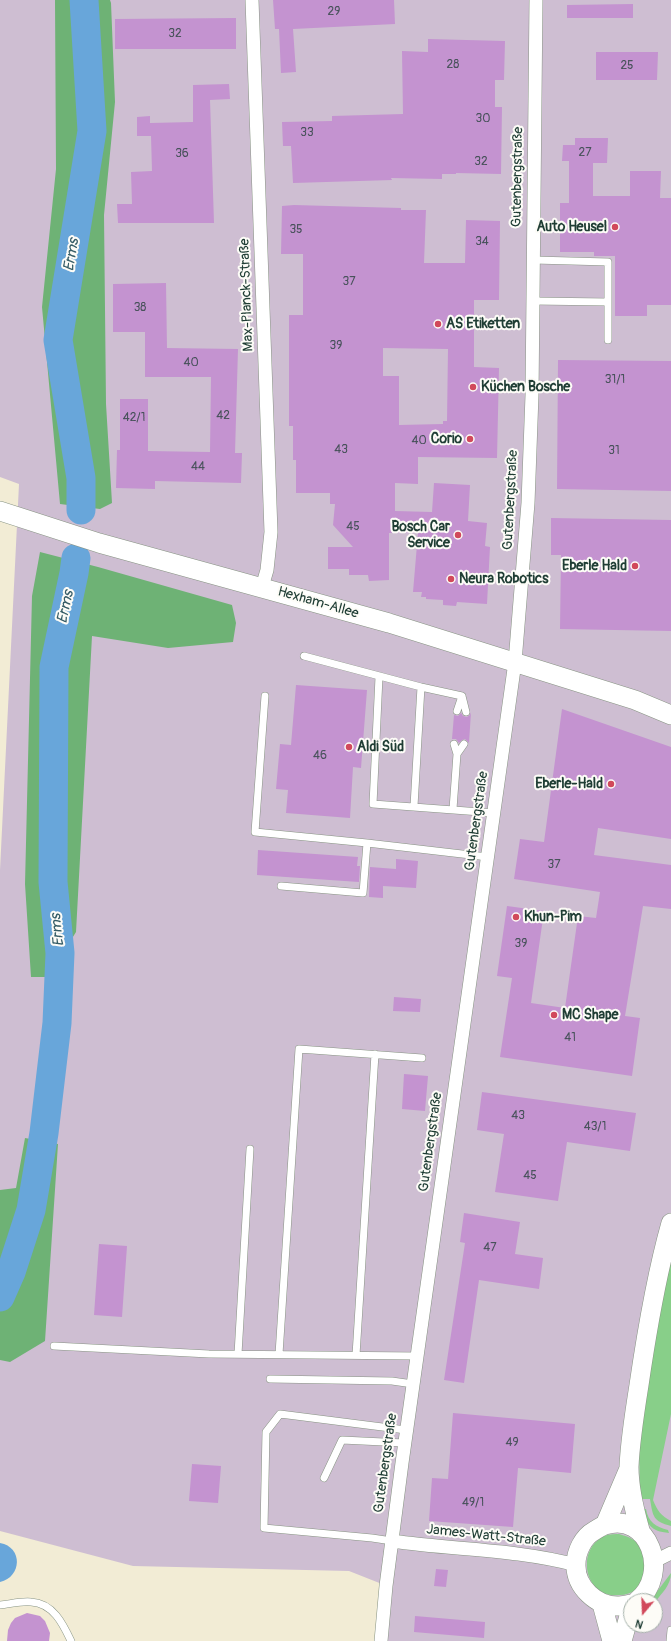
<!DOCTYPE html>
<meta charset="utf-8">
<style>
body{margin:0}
#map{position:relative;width:671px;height:1641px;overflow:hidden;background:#f2ecd5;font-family:Pangolin,sans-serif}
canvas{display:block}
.north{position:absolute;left:623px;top:1593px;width:40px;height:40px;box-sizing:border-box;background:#fdfcf7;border:1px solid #a4b0a9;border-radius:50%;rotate:199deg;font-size:11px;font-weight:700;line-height:16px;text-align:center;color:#1f3d34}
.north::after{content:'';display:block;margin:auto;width:14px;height:18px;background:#d1495b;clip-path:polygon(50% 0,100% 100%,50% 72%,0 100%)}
</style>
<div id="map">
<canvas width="671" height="1641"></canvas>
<div class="north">N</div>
</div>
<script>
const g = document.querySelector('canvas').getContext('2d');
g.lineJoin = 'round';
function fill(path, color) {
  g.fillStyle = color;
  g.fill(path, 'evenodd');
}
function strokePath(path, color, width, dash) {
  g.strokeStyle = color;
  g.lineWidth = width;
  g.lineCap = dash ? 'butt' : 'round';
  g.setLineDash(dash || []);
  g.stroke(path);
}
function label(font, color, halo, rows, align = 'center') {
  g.font = font + ' Pangolin,sans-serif';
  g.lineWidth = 4;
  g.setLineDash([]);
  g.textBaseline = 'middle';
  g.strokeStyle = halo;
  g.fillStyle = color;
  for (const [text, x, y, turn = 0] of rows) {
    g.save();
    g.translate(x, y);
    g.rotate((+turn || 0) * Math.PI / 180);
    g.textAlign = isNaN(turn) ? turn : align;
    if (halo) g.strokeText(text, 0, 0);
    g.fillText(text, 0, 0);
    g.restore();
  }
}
const industrial = new Path2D(`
 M0,0H671V1641H382L387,1586L349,1571L133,1566L0,1531V870L19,484L0,477ZM631,1601H655V1625H631Z`);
const green = new Path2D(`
 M671,1256V1414L653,1500C657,1510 661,1516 671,1521V1526C653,1521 653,1517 650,1499H640L639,1447L650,1348Z
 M642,1509H646C648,1522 656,1527 668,1530L669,1533C650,1531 648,1525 642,1509Z
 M619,1534C641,1540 642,1547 648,1567C645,1573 642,1585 637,1589C632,1593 625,1595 620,1595C584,1600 574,1547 607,1535C611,1534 616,1534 619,1534Z
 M671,1573C671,1585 662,1593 655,1602L650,1601Z`);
const forest = new Path2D(`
 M55,0H110L111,3L115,102L104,215L106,404L112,503L100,509L60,504L42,307L56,169Z
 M40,552L98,567L232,605L236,623L233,642L168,648L92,636L76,932L48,977H31L25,884L32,596Z
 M25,1138L58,1144L45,1341L10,1362L0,1360V1190L16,1188Z`);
const water = new Path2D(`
 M0,1543C23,1547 22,1577 0,1582Z`);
const river = new Path2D(`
 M81,510V478L58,340L92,131L84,0
 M0,1297L11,1272L31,1210L44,1133L57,1023L60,953L53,882L54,667L74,573L76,558`);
const building = new Path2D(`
 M273,0H394L395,24L293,29L296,72L281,73L279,29H275Z
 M633,4V18H567V5Z
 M236,18V49H115V19Z
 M428,39L505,41L504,80H495V107H502L501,174L456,173V174H442V179L391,178L392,180L293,183L291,146H283L282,122L332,121V116L403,114L402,51L428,52Z
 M596,52H658L657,80H596Z
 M229,84L230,99L210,100L214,223H118L117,204H132L131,172L152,171L151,136H137V117L150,116V123L193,122V85Z
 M575,138H608L607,163H593V196H630V171H661L660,198H671V305H647V316H615V256H594V252H560V203H569V161H562L563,145H575Z
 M294,205L401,208V210H426L424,263H465L466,220L500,221L499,300H474V367L499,368L497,458L418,457V484L395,483V511L432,512L434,483L470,485L468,521L487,523L485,546L490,547L487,604L457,602L456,606L443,605V600L426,599V597H421L422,592H413L418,533H389V580L369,581L368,575H349V569H328V547H353L333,525L335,504H330V493H296V460H293V426H289V315H303V254H281L282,206ZM383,348L448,349L447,421H443V424L399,425V376H383Z
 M166,283L167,348L238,349L235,453H242L241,483L155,481V489L116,488L117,450H120V399H148V451L210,452L211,377H145V332H113V284Z
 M558,360L671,361V491L557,489Z
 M551,518L671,520V631L560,629L561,555H551Z
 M296,685L367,690L361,768L353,767L350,818L286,813L288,790L276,789L280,744L291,745Z
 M562,709L671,747V839L598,828L594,855L671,865V909L643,906L625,1016L640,1018L632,1076L500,1057L512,978L497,976L507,906L544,911L531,1003L565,1008L578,916L596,918L600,892L514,879L520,839L544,842Z
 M471,712L469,743L465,739L462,740L459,743L456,739H452L454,715L458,716L461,713L463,716L467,717L470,715Z
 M258,850L358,857L357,866H360L359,882L257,875Z
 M396,859L418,861L416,888L383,886V898L369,897L370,867L396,869Z
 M394,997L421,999L420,1012L393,1011Z
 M404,1074L428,1076L425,1111L402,1109Z
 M482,1092L636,1113L630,1151L567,1142L558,1201L495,1192L504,1134L477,1130Z
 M464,1213L520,1222L515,1254L543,1258L539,1289L479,1280L464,1383L444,1380L465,1243L460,1242Z
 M99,1244L127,1246L122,1317L94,1315Z
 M453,1413L575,1424L571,1473L518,1468L513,1527L429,1521L432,1478L448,1479Z
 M192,1464L221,1466L218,1503L189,1501Z
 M436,1569L448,1570L446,1587L434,1586Z
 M27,1613L40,1616L45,1621L50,1633L49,1641H7L8,1630L11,1623L15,1618Z
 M415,1616L485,1622L484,1638L414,1632Z`);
const lane = new Path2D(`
 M534,260L608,262V302
 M533,301L608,302V340
 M304,656L421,687
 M379,677L373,804L494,813
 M265,696L255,832L367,843
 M457,711L462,696
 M454,744L457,754
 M414,806L421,687L462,696L466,712
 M453,809L457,754L464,744
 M281,886L363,893L367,843L488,857
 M54,1346L209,1354L417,1356
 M238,1354L250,1149
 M279,1354L299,1049L422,1058
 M356,1355L375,1054
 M270,1379L392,1381L413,1384
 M324,1478L342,1440L404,1443
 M392,1541L372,1538L264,1528L266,1432L280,1414L406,1430
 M0,1605C10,1604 21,1601 31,1602C53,1603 63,1624 71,1641
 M670,1641L671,1630`);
const street = new Path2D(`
 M252,0L271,532L267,570L262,587
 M392,1541C453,1550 516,1549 576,1565
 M659,1559L671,1553
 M381,1641L386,1586L402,1463L515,662L528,503L532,395L536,0`);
const secondary = new Path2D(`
 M0,511L99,543L389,623L635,700L671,715
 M605,1525L628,1471
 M640,1530C634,1509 629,1488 629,1467C630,1442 635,1410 639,1385C647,1330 656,1276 671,1223
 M602,1604L612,1641
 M631,1604C627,1605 623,1606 619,1606C597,1607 575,1587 576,1564C576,1552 583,1537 594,1531C598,1529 601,1526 605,1525C649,1511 671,1574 637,1601
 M622,1641L631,1609`);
const markers = [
 [615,227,4,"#d1495b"],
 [438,324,4,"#d1495b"],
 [473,387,4,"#d1495b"],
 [470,439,4,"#d1495b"],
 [458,535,4,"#d1495b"],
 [635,566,4,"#d1495b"],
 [451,579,4,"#d1495b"],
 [349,747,4,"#d1495b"],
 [611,784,4,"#d1495b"],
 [516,917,4,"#d1495b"],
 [554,1015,4,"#d1495b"]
];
const numberNames = [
 ["29",334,12],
 ["32",175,34],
 ["28",453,65],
 ["25",627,66],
 ["30",483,119],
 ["33",307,133],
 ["27",585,153],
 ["36",182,154],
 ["32",481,162],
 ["35",296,230],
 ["34",482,242],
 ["37",349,282],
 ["38",140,308],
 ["39",336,346],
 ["40",191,363],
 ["31/1",615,380],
 ["42",223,416],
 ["42/1",134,418],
 ["40",419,441],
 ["43",341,450],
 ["31",614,451],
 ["44",198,467],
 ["45",353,527],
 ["46",320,756],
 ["37",554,865],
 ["39",521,944],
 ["41",570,1038],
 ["43",518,1116],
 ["43/1",595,1127],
 ["45",530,1176],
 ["47",490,1248],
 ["49",512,1443],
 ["49/1",473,1503]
];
const streetNames = [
 ["Gutenbergstraße",518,177,-89],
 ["Max-Planck-Straße",247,295,-92],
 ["Gutenbergstraße",511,500,-87],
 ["Hexham-Allee",318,603,16],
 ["Gutenbergstraße",477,821,-82],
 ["Gutenbergstraße",431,1142,-82],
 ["Gutenbergstraße",386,1463,-82],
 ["James-Watt-Straße",486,1536,6]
];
const poiNames = [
 ["Auto Heusel",607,227,"right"],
 ["AS Etiketten",446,324],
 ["Küchen Bosche",481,387],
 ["Corio",462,439,"right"],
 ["Bosch Car",450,527,"right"],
 ["Service",450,543,"right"],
 ["Eberle Hald",627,566,"right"],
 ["Neura Robotics",459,579],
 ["Aldi Süd",357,747],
 ["Eberle-Hald",603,784,"right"],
 ["Khun-Pim",524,917],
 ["MC Shape",562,1015]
];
const waterNames = [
 ["Erms",72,255,-81],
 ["Erms",66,607,-78],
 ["Erms",58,930,-96]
];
fill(industrial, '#cebed2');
fill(green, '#88cf89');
fill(forest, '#6eb275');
fill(water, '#68a6da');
strokePath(river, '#68a6da', 29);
fill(building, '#c493d0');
strokePath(lane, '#889484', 8);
strokePath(street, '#889484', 14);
strokePath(secondary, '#889484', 20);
strokePath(lane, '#fff', 7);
strokePath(street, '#fff', 13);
strokePath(secondary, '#fff', 19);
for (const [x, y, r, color] of markers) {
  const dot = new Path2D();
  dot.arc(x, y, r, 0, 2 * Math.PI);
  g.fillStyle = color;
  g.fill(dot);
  strokePath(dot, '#fdfcf7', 1.5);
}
label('12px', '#48525b', null, numberNames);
label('14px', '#1f3d34', '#fdfcf7', streetNames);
label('bold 14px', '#1f3d34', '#fdfcf7', poiNames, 'left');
label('italic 15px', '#355c66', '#fdfcf7', waterNames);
</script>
